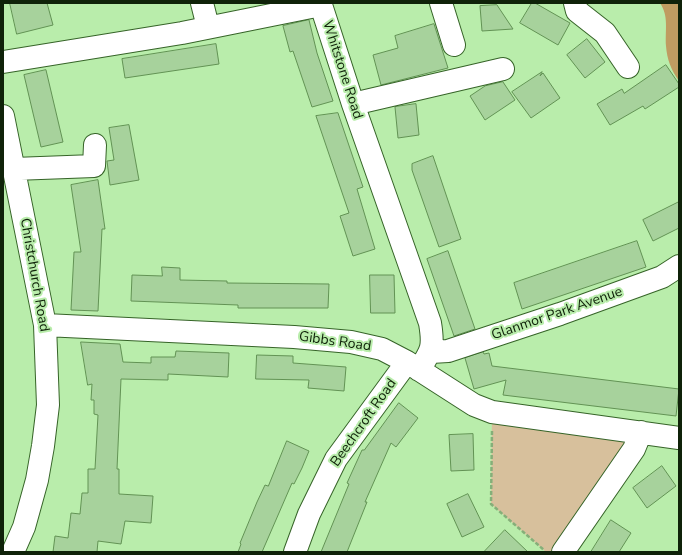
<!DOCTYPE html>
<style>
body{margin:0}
#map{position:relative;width:682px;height:555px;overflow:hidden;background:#b9edab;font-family:"Nunito Sans",sans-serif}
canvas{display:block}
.frame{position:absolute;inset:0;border:4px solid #0f2209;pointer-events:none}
</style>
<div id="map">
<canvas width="682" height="555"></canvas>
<div class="frame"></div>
</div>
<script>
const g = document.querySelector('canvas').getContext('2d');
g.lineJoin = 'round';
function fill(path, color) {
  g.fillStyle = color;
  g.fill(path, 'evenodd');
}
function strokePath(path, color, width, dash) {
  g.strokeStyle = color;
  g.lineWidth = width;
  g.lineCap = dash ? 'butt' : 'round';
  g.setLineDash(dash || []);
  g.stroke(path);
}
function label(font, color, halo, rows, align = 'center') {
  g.font = font + ' "Nunito Sans",sans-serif';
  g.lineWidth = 4;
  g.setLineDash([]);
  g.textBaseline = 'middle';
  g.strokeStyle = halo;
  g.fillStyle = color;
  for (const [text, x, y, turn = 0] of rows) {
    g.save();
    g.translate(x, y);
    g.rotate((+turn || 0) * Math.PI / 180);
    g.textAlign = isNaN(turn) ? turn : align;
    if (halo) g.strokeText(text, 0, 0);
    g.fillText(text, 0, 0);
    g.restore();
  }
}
const green = new Path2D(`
 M492,412L641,432L563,552H546L491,504Z`);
const forest = new Path2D(`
 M660,3H679V81C671,70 667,59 666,46C665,30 669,16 660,3Z`);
const building = new Path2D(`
 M10,3H47L53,25L17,34Z
 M532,3H535L570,23L558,45L520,23Z
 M497,5L513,29L482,31L480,6Z
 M309,20L317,53L333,101L312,107L293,51L290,52L283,26Z
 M434,24L448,68L381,85L373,55L398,48L395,36Z
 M587,39L605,62L585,78L567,55Z
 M216,44L219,64L125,78L122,59Z
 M666,65L679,84V87L645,109L643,106L610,125L597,104L622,89L624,93Z
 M46,70L63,142L41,147L24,75Z
 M542,72L540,76L543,73L560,98L531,118L512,92Z
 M503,82L515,100L485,120L470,96L485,86Z
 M416,104L419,135L398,138L395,107Z
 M338,113L363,187L357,189L375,249L353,256L340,216L349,213L316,116Z
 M129,125L139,180L110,185L107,161L114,160L109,128Z
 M433,156L461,239L439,247L412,170V164Z
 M98,180L105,229H102L98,311L71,310L74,252H81L71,185Z
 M679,202V228L653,241L643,220Z
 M637,241L646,267L522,309L514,283Z
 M448,251L475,329L454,336L427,259Z
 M162,267L180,268V280L227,281V283L329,284L328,308H238V305L131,301L132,275L162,276Z
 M370,275H394L395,313H371Z
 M81,342L120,344L123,362L151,363V357H175L176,351L229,353L228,377L168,374V380L121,379L117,469H119V494L153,496L151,523L125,521L121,544L98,541L97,552H53L55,536L68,538L71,513L80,514L82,493H88V469H95L98,415L94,414V400H91L92,384L88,385Z
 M483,352L484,354L489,353L492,366L679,389L676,416L503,395L506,380L474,389L465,358Z
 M257,355L293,356V363L346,367L344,391L308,388L309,380L256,379Z
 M399,403L418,418L396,447L391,443L365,502H367L347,552H321L349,484L347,483L362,450H364Z
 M473,434L474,470L451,471L449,435Z
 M287,441L309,451L302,468L294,484L292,483L262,552H238L241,544L240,543L257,502L265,485L268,486Z
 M662,466L676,486L647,508L633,488Z
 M468,494L484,527L462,537L447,504Z
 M611,520L631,533L619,552H591Z
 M505,530L528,552H484Z`);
const path = new Path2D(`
 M492,431L491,504L544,550`);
const minor = new Path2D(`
 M202,3L208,27
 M441,3L454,45
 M575,3L577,11L605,33L628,67
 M3,62L182,33L321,5L353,104L430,323C434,347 432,350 419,370
 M353,104L503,69
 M3,116L45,325L48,405L43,446L37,480L24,527L13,552
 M14,169L94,166L95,145
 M45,325L294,337L351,342L382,349L407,362L474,405L492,412L679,438
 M431,352L448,351L560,314L662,277L679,266
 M295,552L309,514L336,459L407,362
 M563,552L634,449L641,432`);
const streetNames = [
 ["Whitstone Road",342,70,72],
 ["Christchurch Road",34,275,80],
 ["Glanmor Park Avenue",557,314,-19],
 ["Gibbs Road",335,342,8],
 ["Beechcroft Road",364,423,-55]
];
fill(green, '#d7c09c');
fill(forest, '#bf9c61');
fill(building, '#a7d29c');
strokePath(building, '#629254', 1);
strokePath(minor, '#366428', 24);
strokePath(path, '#85af79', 2.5, [4, 2]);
strokePath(minor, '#fff', 22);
label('14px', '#0f2209', '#b9edab', streetNames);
</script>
